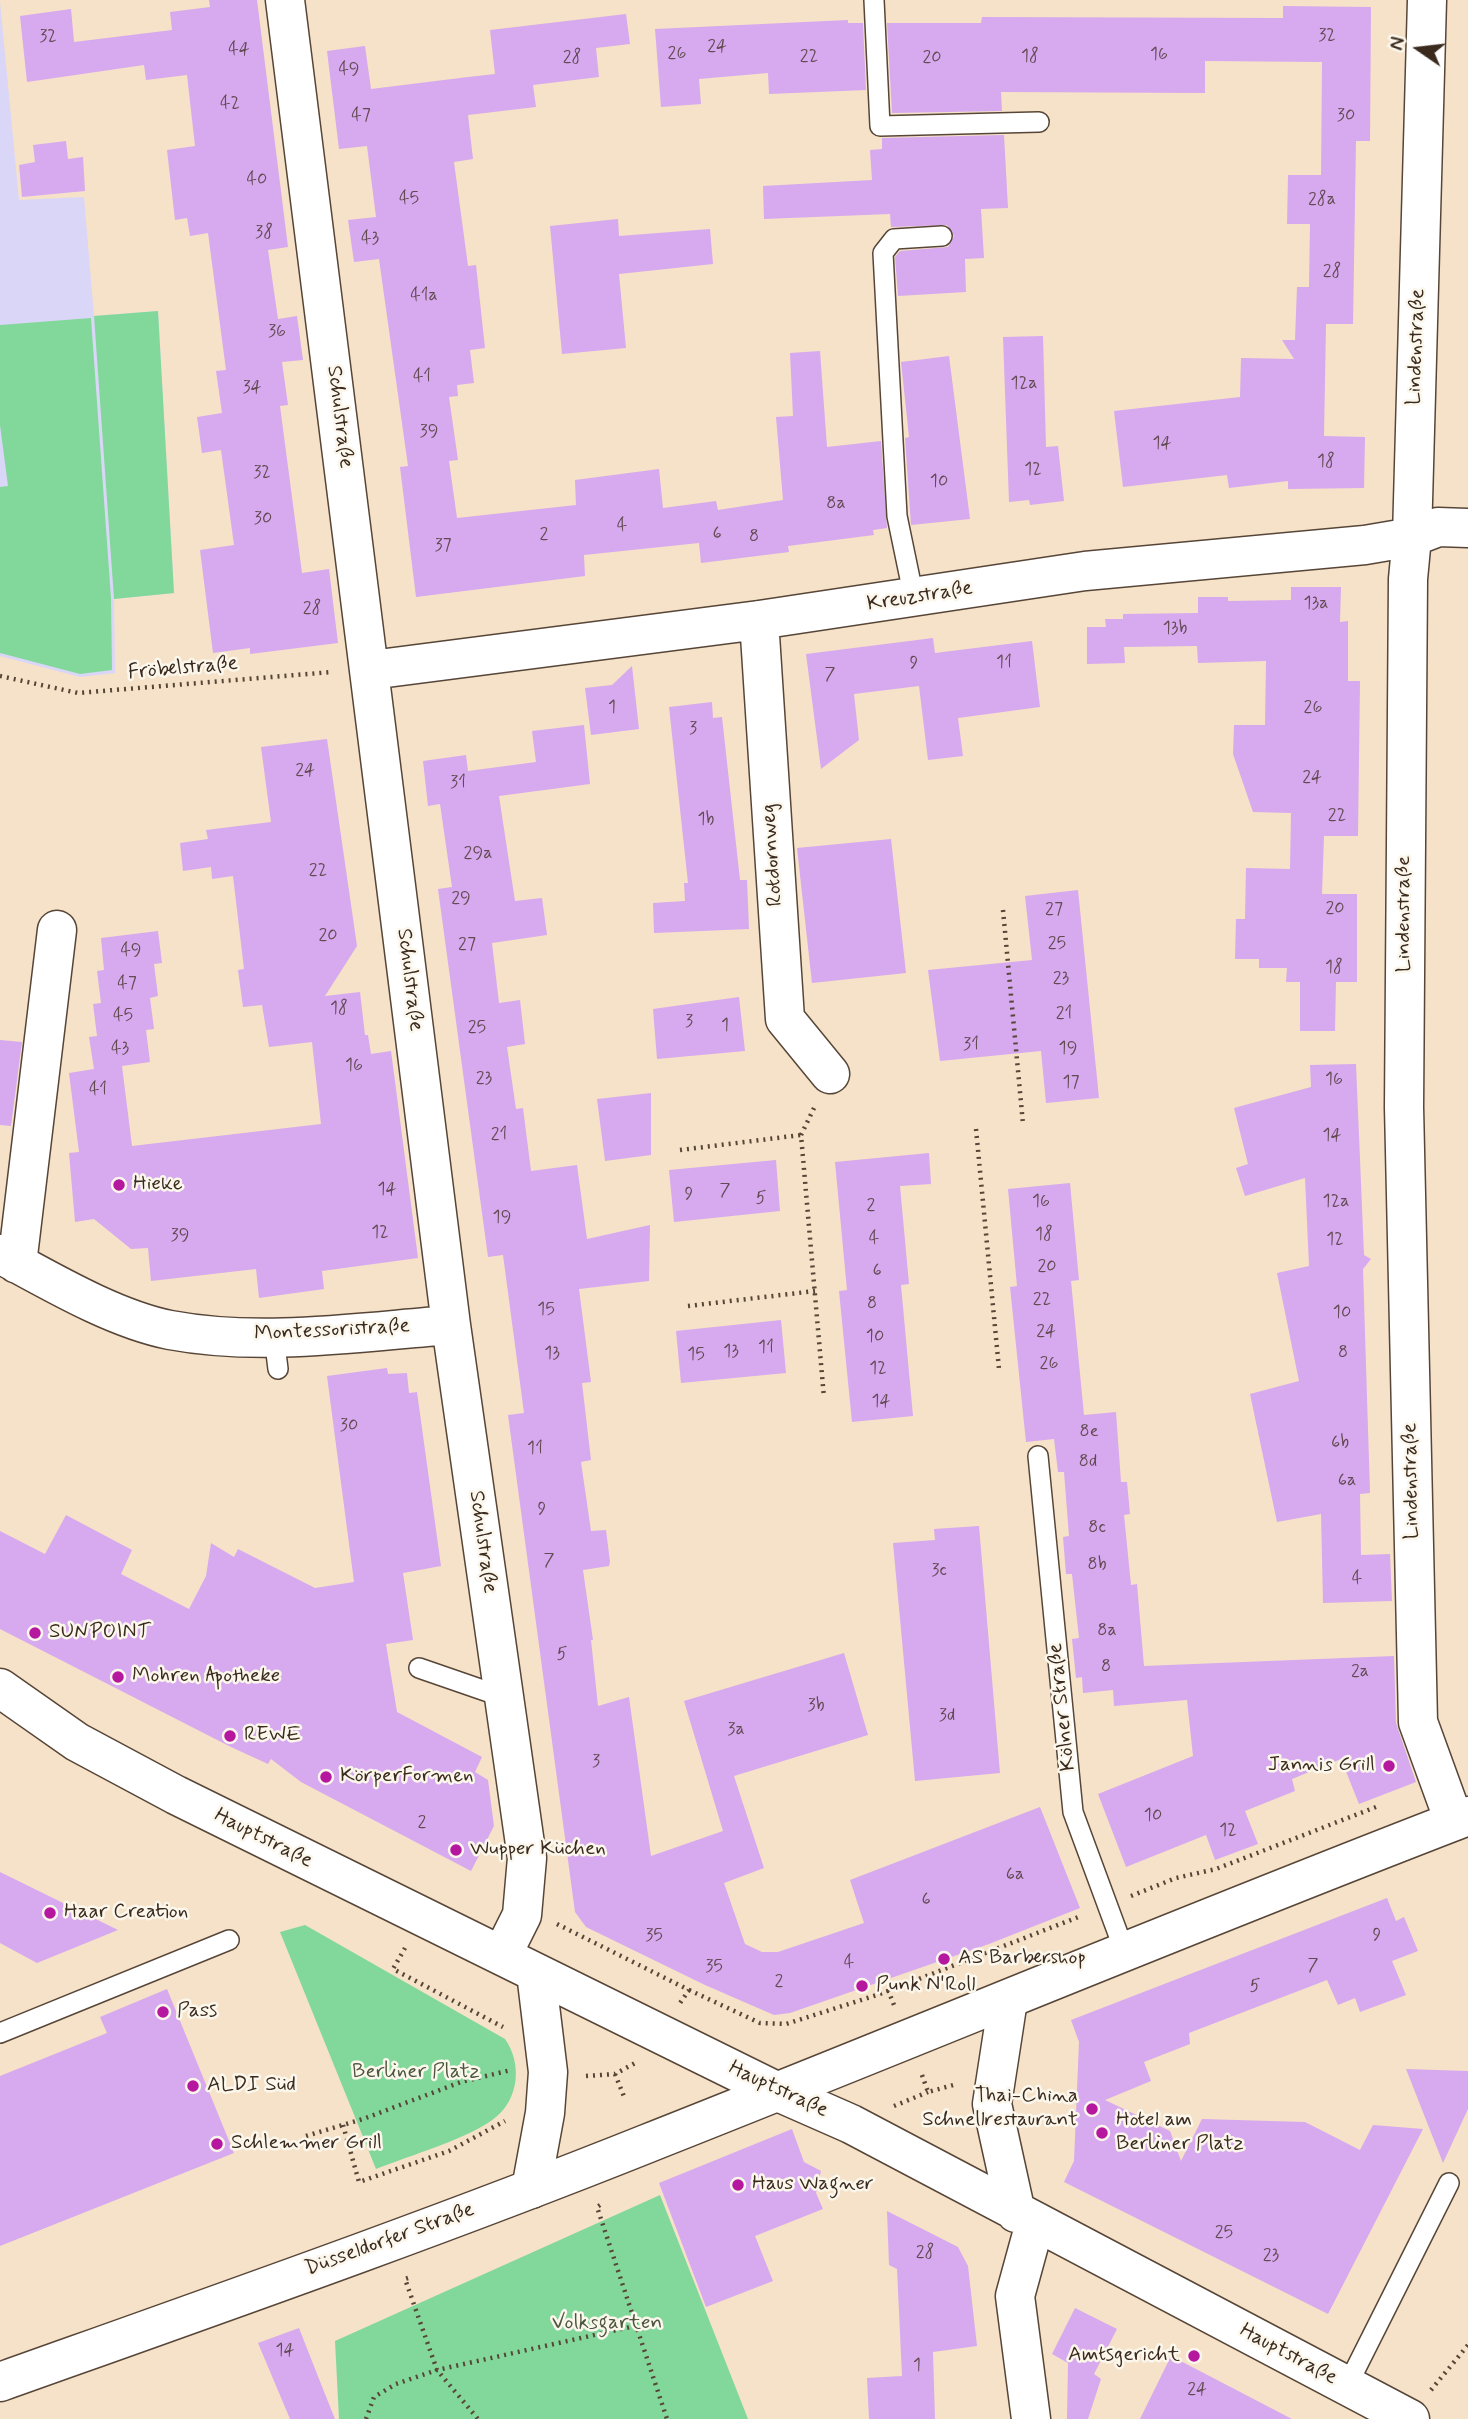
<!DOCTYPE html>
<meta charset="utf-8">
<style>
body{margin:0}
#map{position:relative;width:1468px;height:2419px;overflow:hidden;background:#f5e2c8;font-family:Mynerve,sans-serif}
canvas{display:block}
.north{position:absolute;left:1384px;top:14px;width:70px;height:70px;-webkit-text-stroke:5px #fbf7ec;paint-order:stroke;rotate:284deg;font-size:19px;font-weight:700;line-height:28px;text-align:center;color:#3b2a1e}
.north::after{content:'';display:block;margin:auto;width:24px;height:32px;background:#3b2a1e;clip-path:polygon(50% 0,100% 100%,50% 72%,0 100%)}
</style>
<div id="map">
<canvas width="1468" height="2419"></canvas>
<div class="north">N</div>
</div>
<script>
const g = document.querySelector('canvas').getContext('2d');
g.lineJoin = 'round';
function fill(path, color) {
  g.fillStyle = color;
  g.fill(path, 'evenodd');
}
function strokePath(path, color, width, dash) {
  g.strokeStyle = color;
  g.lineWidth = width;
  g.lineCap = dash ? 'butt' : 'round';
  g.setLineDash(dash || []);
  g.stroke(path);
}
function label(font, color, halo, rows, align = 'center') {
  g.font = font + ' Mynerve,sans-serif';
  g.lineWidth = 5;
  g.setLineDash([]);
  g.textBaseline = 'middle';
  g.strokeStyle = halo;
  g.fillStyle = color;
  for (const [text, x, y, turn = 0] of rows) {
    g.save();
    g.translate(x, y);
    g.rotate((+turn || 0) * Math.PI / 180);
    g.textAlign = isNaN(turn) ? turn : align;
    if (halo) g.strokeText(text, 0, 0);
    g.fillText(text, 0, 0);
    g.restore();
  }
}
const built = new Path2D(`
 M0,2L19,200L84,197L94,316L158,311L174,593L114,599L115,673L80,677L0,656Z`);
const green = new Path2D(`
 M158,311L174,593L114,599L94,316Z
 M91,318L111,598L112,670L80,674L0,653V487L8,486L0,425V325Z
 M305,1925L505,2039C522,2063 519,2098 496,2117C471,2138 408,2156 376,2169L280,1932Z
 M660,2195L748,2419H339L335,2341Z`);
const building = new Path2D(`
 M209,0H257L288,247L268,250L278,319L297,316L303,360L282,362L288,405L280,406L302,573L329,569L338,643L250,654V648L213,653L200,550L234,545L221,450L202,453L197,417L222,413L216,371L226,370L208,233L190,236L187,218L175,220L167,150L195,146L187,75L146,80L144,65L27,82L20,16L71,9L74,42L172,30L170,12L210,7Z
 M1283,6L1371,7L1370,141H1356L1353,324H1326L1324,436L1365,437L1364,488L1288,489V481L1229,488L1227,475L1123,487L1114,411L1240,397L1241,358L1294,359L1282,340H1295L1297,287H1309L1310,224H1287L1288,175H1321L1322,62L1205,61V93L1001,92L1002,111L892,113L887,23H981L982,17L1283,18Z
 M626,14L630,44L596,48L599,77L533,85L536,107L468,115L473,159L454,162L468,266L476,265L485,348L470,350L474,383L457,385L458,396L449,397L458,460L449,461L457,518L576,505L575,480L659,469L663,508L716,501L718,510L783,500L776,417L793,416L790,353L820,351L827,447L881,441L887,528L873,530L874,535L788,546L789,552L701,563L699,543L584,555L585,576L416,597L400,467L408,466L379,259L354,262L348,220L376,217L367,146L339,149L327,51L365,46L371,89L468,77L495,74L490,30Z
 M848,20V23H863L866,90L769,94L768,73L699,79L701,104L661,107L655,29Z
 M1004,135L1008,208L981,209L984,258L965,259L966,292L898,296L895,257L900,251L948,247L954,236L947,225L891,227L890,214L764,219L763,186L872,180L870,150L882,149V138Z
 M66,141L68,159L83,157L85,191L22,197L19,165L35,162L33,145Z
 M618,219L619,236L710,229L713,264L619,274L626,348L562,354L550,226Z
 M1043,336L1046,447L1058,446L1064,501L1030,505L1029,500L1009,502L1003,337Z
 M949,356L970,519L911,525L905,438L909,437L901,362Z
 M1291,587H1341L1340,622L1348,621V681H1360L1358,836H1324L1322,894H1357V982H1336L1335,1031H1300V982H1286L1287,968H1259V959H1235L1236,919H1245L1246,868L1290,869L1291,813L1253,812L1233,754L1234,725H1265L1266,661L1198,663L1197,646L1124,647L1125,663L1087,664V627H1106L1105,619H1123V614L1198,613V597H1228V601L1291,600Z
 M933,638L935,653L1032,641L1040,707L958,718L963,756L928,760L919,686L854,694L859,740L821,769L806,654Z
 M632,666L639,729L591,735L585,688L612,685Z
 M712,702L713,718L722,717L740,880H747L749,929L654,933L653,903L685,901L684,883H688L669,707Z
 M584,725L590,784L499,796L515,901L542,898L547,935L492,943L499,1003L520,1000L525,1044L507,1047L516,1109L523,1108L531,1171L577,1165L587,1239L650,1225L649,1281L579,1289L591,1382L582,1383L591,1460L581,1462L591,1531L606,1530L610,1562L609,1566L583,1570L593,1640H591L598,1706L629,1697L651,1856L723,1831L684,1701L844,1653L868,1735L734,1776L764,1868L724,1883L745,1944L762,1952H778L864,1923L850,1880L1040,1807L1080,1908L989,1944L790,2013L774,2015L705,1985L586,1927L575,1912L508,1415L524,1413L513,1330L503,1255L488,1257L485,1235L438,889L452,887L440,804L428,806L423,761L466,755L468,771L536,762L532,731Z
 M327,739L357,946L325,996L360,992L365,1035H368L371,1054L391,1051L418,1258L322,1271L324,1289L259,1298L256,1269L151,1281L148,1248L131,1249L94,1219L75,1222L69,1153L79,1152L69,1073L94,1069L89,1037L97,1036L93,1004L101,1003L97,971L104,970L101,938L158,931L162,963L154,964L158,996L150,998L154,1029L146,1030L150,1062L122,1066L132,1146L321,1124L312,1042L269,1047L262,1005L243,1007L238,970L244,969L233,876L212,879L211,867L183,871L180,843L208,839L206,830L271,822L261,747Z
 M891,839L906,973L812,983L797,848Z
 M1078,890L1099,1098L1046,1103L1041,1051L940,1061L928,970L1032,960L1025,896Z
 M739,997L745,1051L657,1059L653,1009Z
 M0,1040L22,1042L11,1126L0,1125Z
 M1356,1064L1364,1255L1371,1259L1363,1269L1370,1493L1360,1494L1361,1555L1390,1554L1392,1601L1323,1603L1321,1514L1277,1522L1250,1394L1299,1381L1277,1273L1309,1266L1305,1178L1245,1196L1236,1168L1248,1164L1234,1108L1311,1087L1310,1065Z
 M651,1093V1155L605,1161L597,1099Z
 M929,1153L931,1184L900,1186L909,1284L901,1285L913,1416L852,1422L839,1291L847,1290L835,1162Z
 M776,1160L780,1211L674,1222L669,1170Z
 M1070,1183L1079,1280L1071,1281L1084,1415L1116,1412L1121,1482H1127L1130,1514L1124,1515L1131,1585L1137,1584L1144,1666L1394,1656L1396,1723L1416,1782L1359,1804L1341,1759L1292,1779L1295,1791L1245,1811L1258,1844L1215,1860L1206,1835L1126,1867L1098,1794L1193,1756L1187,1700L1114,1706L1113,1690L1083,1693L1082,1677L1076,1678L1072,1639L1079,1638L1072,1574H1066L1063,1537L1069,1536L1064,1472H1058L1054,1439L1026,1442L1010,1287L1017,1286L1008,1189Z
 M781,1320L786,1373L681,1383L676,1331Z
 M387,1368L388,1374L407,1373L409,1393L417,1392L441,1566L403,1573L413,1640L386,1644L397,1712L482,1757L475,1772L488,1780L494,1826L471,1871L301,1782L271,1759L268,1764L231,1747L0,1629V1531L45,1554L66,1515L132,1550L121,1574L189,1609L206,1576L211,1543L234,1557L238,1549L315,1588L354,1582L327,1376Z
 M979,1526L1000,1773L915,1781L893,1543L935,1540L934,1529Z
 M0,1872L118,1930L37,1963L0,1943Z
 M1387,1898L1396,1921L1404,1917L1418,1951L1392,1961L1406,1995L1360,2012L1355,1998L1338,2005L1327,1980L1189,2033L1190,2044L1144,2062L1151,2081L1105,2100L1170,2131L1181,2161L1202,2119L1305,2122L1360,2150L1373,2125L1423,2129L1328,2314L1064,2182L1074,2161L1079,2042L1071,2020Z
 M167,1989L234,2153L0,2246V2076L107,2033L100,2017Z
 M1406,2069L1468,2071V2109L1443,2163Z
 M792,2129L804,2162L821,2171L816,2193L823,2209L755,2236L773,2281L706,2307L659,2183Z
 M887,2211L958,2247L968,2266L977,2346L933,2352L935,2419H869L867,2378L902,2376L897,2269L889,2265Z
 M1075,2308L1117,2329L1094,2374L1101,2379L1088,2419H1067L1068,2363L1052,2354Z
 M299,2328L319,2379L335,2419H290L258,2343Z
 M1171,2356L1292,2419H1140Z`);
const path = new Path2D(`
 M0,676L78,693L332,672
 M1003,910L1023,1124
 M814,1108L801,1135L824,1398
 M976,1129L999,1369
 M680,1150L801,1135
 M688,1306L815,1291
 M1131,1896L1176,1878L1216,1869L1376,1807
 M557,1924L689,1990L680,2003
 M405,1948L393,1969L503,2027
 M689,1990L760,2023L786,2024L880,1994L1081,1916
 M888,1990L894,2005
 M615,2074L625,2099
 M922,2075L928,2092L957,2084
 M586,2076L615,2074L637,2062
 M894,2106L928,2092
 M343,2125L359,2182L449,2151L505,2121
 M306,2136L363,2119L461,2082L511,2070
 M600,2205L597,2207L667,2419
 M408,2278L405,2279L437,2370L478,2419
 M1431,2390L1468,2345
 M366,2419L374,2397L396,2384L437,2370L635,2326`);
const lane = new Path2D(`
 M874,0L880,126L1039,122
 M914,598L897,516L883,253L894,239L942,236
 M274,1337L278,1369
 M1038,1456L1073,1812L1124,1950
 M419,1668L503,1697
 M0,2033L229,1940
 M1347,2386L1449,2183`);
const street = new Path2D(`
 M285,0L451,1325L527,1858L522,1915L502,1955
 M1427,0L1412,537L1408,579L1404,1107L1418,1722L1454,1821
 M759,620L785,1019L830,1074
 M371,670L759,620L1085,571L1365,545L1412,537L1438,527L1468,528
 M0,1254C50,1281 114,1319 170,1330C261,1347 359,1332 451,1325
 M17,1264L57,930
 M0,1688L77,1742L176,1795L776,2091L851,2124L1410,2419
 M1008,2000L992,2104L1016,2213
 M531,2189L545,2113L548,2072L536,1973
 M1031,2419L1015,2296L1035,2223`);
const primary = new Path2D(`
 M0,2382C216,2305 433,2229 646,2144C920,2036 1192,1922 1468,1816`);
const markers = [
 [119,1185,7,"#b5179e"],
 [35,1633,7,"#b5179e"],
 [118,1677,7,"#b5179e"],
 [230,1736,7,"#b5179e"],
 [1389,1766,7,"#b5179e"],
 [326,1777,7,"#b5179e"],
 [456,1850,7,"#b5179e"],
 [50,1913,7,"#b5179e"],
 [944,1959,7,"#b5179e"],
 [862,1986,7,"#b5179e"],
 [163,2012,7,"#b5179e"],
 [193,2086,7,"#b5179e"],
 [1092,2109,7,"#b5179e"],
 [1102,2133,7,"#b5179e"],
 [217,2144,7,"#b5179e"],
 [738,2185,7,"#b5179e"],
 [1194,2356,7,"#b5179e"]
];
const numberNames = [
 ["32",1327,36],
 ["32",48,37],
 ["24",717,47],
 ["44",239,50],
 ["26",677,54],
 ["16",1159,55],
 ["22",809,57],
 ["18",1030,57],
 ["28",572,58],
 ["20",932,58],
 ["49",349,70],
 ["42",230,104],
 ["47",361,116],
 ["30",1346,116],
 ["40",257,180],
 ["45",409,199],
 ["28a",1322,200],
 ["38",264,233],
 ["43",370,239],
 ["28",1332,272],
 ["41a",424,296],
 ["36",277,332],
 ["41",422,377],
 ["12a",1024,384],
 ["34",252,388],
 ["39",429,432],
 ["14",1162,444],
 ["18",1326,462],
 ["12",1033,470],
 ["32",262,473],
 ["10",939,482],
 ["8a",836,504],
 ["30",263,519],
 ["4",622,526],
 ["6",717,534],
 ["2",544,535],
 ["8",754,537],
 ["37",443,546],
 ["13a",1316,604],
 ["28",312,609],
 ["13b",1175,629],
 ["11",1004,663],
 ["9",914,664],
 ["7",830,675],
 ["1",612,708],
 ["26",1313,708],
 ["3",693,729],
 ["24",305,771],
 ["24",1312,778],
 ["31",458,783],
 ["22",1337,816],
 ["1b",706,820],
 ["29a",478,854],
 ["22",318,871],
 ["29",461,899],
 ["20",1335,909],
 ["27",1054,910],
 ["20",328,936],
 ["25",1057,944],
 ["27",467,945],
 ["49",131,951],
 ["18",1334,968],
 ["23",1061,979],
 ["47",127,984],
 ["18",339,1009],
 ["21",1064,1014],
 ["45",123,1016],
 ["3",689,1022],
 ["1",725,1026],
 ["25",477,1028],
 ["31",971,1045],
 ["43",120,1049],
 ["19",1068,1049],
 ["16",354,1066],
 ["23",484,1079],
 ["16",1334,1080],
 ["17",1071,1083],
 ["41",98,1090],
 ["21",499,1135],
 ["14",1332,1136],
 ["14",387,1190],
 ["7",725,1191],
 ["9",689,1195],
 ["5",761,1199],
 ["16",1041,1202],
 ["12a",1336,1202],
 ["2",871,1206],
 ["19",502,1218],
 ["12",380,1233],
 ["18",1044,1235],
 ["39",180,1236],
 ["4",874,1239],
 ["12",1335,1240],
 ["20",1047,1267],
 ["6",877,1271],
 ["22",1042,1300],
 ["8",872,1304],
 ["15",546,1310],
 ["10",1342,1313],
 ["24",1046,1332],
 ["10",875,1337],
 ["11",766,1348],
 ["13",731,1352],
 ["8",1343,1353],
 ["13",552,1354],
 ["15",696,1355],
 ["26",1049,1364],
 ["12",878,1369],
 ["14",881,1402],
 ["30",349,1426],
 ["8e",1089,1432],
 ["6b",1340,1443],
 ["11",535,1449],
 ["8d",1088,1462],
 ["6a",1347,1481],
 ["9",542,1510],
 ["8c",1097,1528],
 ["7",549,1561],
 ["8b",1097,1565],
 ["3c",939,1571],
 ["4",1357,1579],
 ["8a",1107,1631],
 ["5",562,1655],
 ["8",1106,1667],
 ["2a",1360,1672],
 ["3b",816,1706],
 ["3d",947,1716],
 ["3a",736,1730],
 ["3",596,1762],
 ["10",1153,1816],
 ["2",422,1823],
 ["12",1228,1831],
 ["6a",1015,1875],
 ["6",926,1900],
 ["35",654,1936],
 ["9",1377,1936],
 ["4",849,1963],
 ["7",1313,1966],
 ["35",714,1967],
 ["2",779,1982],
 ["5",1255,1987],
 ["25",1224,2233],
 ["28",925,2253],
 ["23",1271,2256],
 ["14",285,2351],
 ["1",917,2366],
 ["24",1197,2390]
];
const streetNames = [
 ["Lindenstraße",1417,347,-88],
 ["Schulstraße",339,417,83],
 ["Kreuzstraße",920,597,-9],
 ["Fröbelstraße",183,669,-5],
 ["Rotdornweg",773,855,-94],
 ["Lindenstraße",1405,914,-90],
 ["Schulstraße",409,980,83],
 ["Montessoristraße",332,1331,-3],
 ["Lindenstraße",1412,1481,-91],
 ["Schulstraße",482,1542,82],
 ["Kölner Straße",1063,1707,-96],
 ["Hauptstraße",263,1839,27],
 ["Hauptstraße",778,2090,25],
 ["Düsseldorfer Straße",390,2240,-20],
 ["Hauptstraße",1288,2355,28]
];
const poiNames = [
 ["Hieke",133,1185],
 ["SUNPOINT",49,1633],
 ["Mohren Apotheke",132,1677],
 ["REWE",244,1736],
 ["Jannis Grill",1375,1766,"right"],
 ["KörperFormen",340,1777],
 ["Wupper Küchen",470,1850],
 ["Haar Creation",64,1913],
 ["AS Barbershop",958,1959],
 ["Punk N'Roll",876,1986],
 ["Pass",177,2012],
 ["ALDI Süd",207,2086],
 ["Thai-China",1078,2097,"right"],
 ["Schnellrestaurant",1078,2121,"right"],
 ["Hotel am",1116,2121],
 ["Berliner Platz",1116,2145],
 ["Schlemmer Grill",231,2144],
 ["Haus Wagner",752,2185],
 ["Amtsgericht",1180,2356,"right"]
];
const parkNames = [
 ["Berliner Platz",416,2073],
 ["Volksgarten",607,2324]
];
fill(built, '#dad6f7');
fill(green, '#82d89b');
fill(building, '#d7a9ef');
strokePath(lane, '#574638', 22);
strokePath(street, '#574638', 41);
strokePath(primary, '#574638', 41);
strokePath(path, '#574638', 4.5, [2, 5]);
strokePath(lane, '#fff', 19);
strokePath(street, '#fff', 38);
strokePath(primary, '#fff', 38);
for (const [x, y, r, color] of markers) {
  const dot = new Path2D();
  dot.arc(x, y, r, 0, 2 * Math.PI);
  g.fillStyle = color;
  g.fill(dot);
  strokePath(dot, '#fbf7ec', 2.5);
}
label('18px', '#624a52', null, numberNames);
label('21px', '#3b2a1e', '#fbf7ec', streetNames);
label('21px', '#3b2a1e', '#fbf7ec', poiNames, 'left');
label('21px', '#4d563d', '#fbf7ec', parkNames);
</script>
